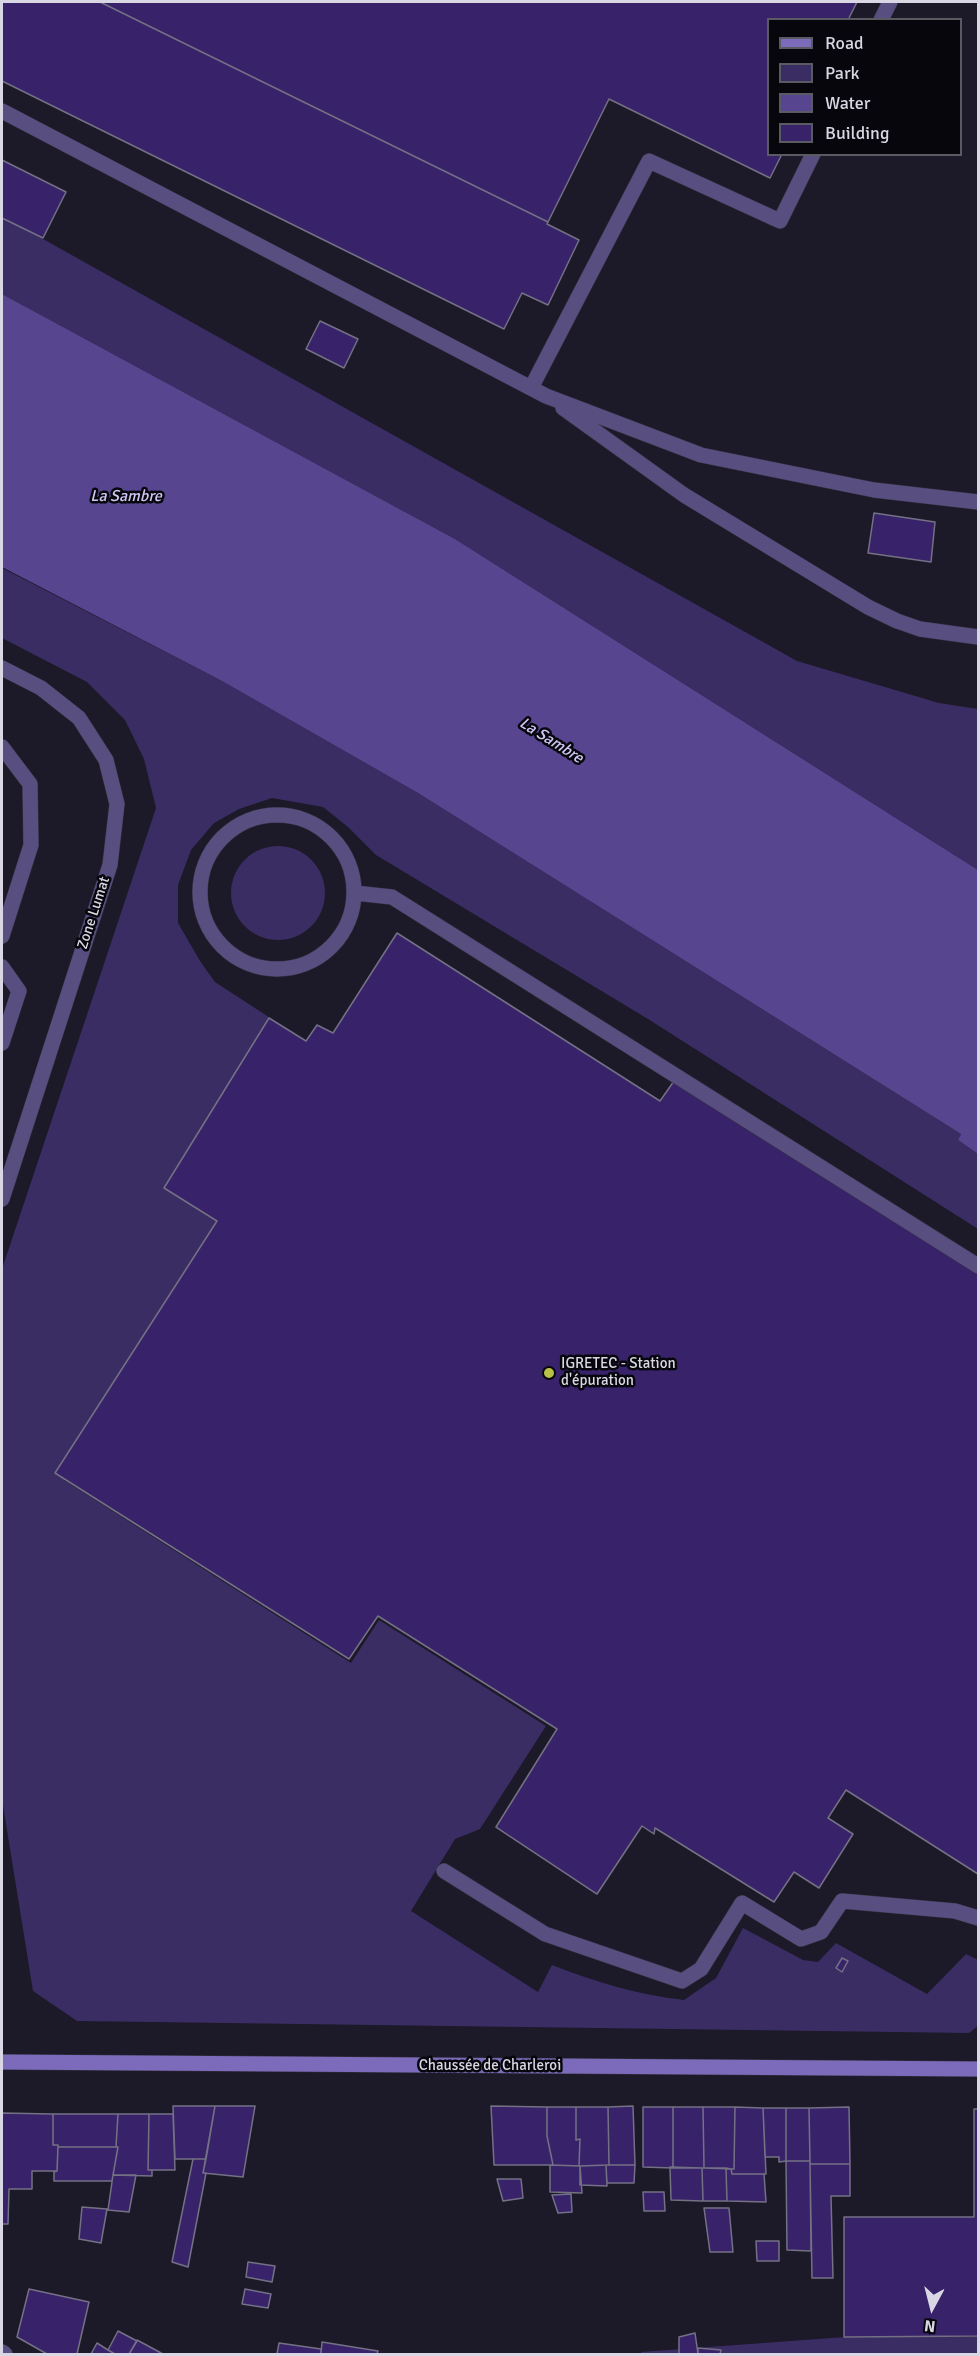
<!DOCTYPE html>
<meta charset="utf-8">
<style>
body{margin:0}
#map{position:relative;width:980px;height:2356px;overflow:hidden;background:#1c1929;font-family:Signika,sans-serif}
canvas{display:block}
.frame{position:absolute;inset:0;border:3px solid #d9d7e3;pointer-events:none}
.legend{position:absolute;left:767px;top:18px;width:195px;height:138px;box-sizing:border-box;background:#06060c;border:2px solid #5a5a62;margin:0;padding:8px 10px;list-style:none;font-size:18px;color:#d9d7e3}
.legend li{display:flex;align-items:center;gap:12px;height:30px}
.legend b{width:30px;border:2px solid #5a5a62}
.north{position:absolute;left:902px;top:2278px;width:60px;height:60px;-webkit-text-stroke:4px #06060c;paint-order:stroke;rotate:187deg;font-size:16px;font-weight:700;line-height:24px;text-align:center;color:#d9d7e3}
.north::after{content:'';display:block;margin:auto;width:21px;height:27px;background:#d9d7e3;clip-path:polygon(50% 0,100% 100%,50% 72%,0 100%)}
</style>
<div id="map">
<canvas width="980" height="2356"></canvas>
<div class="frame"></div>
<ul class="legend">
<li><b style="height:8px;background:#7c6aba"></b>Road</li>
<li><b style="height:16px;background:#3a2d63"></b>Park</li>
<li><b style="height:16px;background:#57458f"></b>Water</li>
<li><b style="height:16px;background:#382269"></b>Building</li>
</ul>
<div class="north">N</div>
</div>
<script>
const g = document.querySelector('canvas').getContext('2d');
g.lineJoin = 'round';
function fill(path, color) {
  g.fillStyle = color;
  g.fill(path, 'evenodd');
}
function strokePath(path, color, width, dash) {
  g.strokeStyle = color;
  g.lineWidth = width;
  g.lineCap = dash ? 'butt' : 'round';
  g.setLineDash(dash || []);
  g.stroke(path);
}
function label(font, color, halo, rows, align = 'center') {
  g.font = font + ' Signika,sans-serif';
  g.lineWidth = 5;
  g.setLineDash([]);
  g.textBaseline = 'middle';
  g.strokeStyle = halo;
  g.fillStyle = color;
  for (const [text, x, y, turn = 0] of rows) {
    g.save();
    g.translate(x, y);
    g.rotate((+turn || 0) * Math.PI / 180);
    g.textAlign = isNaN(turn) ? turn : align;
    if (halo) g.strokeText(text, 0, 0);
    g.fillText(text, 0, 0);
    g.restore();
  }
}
const green = new Path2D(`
 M2,216L797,661L939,703L978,709V870L455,539L2,294Z
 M2,568L222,681L418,793L961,1134L958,1140L978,1154V1229L648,1019L376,855L348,827L323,807L272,798L239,809L214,823L191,850L178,885V923L200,961L215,982L281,1025L174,1193L226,1227L64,1480L351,1663L379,1620L546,1726L480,1829L455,1839L411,1911L538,1992L552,1965C596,1982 638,1995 684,2000L716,1978L743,1928L803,1960L818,1962L836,1943L927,1994L966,1954L978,1960V2026L969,2033L77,2021L33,1991L2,1799V1269L156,808L144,759L125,720L87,682L2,638Z
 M231 893a47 47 0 1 1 94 0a47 47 0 1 1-94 0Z
 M845,2337H978V2354H642L641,2352Z`);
const water = new Path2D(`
 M2,294L455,539L978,870V1154L958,1140L961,1134L418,793L222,681L2,567Z`);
const building = new Path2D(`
 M2,2H100L548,222L547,224L579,240L548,305L522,293L504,329L2,81Z
 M100,2H857L848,20H768V154H782L770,178L609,99L548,222Z
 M2,160L66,192L43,238L2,218Z
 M320,321L358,339L344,368L306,349Z
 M874,513L935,522L931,562L868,553Z
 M397,933L660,1101L674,1081L978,1273V1874L846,1790L828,1818L853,1834L819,1888L794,1872L774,1902L655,1828L654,1834L642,1826L597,1894L496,1827L557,1729L378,1616L349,1659L55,1473L217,1221L164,1188L269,1018L306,1041L317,1025L333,1033Z
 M842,1958L848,1961L842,1972L836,1968Z
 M173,2106H215L206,2159H175Z
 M215,2106H255L243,2177L203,2173Z
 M491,2106L547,2107V2136L553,2165H494Z
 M633,2106L635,2165H609L608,2107Z
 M547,2107H576V2140L580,2139L579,2166L553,2165L547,2136Z
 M576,2107H608L609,2165L579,2166L580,2139L576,2140Z
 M643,2107H673V2168L643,2167Z
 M673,2107H703L704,2168H673Z
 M703,2107H735L734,2169L704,2168Z
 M735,2107L763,2108L766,2174H732L731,2169H734Z
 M849,2107L850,2164H810L809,2108Z
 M763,2108H786V2161L779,2162V2157H765Z
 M786,2108H809L810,2161H786Z
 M974,2109H978V2336L844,2337V2217H974Z
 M2,2113L53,2114V2145H58L57,2171H32V2189H9L8,2224H2Z
 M53,2114H118L116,2147H58V2145H53Z
 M118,2114H149L148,2170H152V2176L113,2175L118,2147H116Z
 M149,2114H173L175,2170H148Z
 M58,2147H118L112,2181H54V2172L57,2171Z
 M193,2159H206L203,2173H206L188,2267L172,2262Z
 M786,2161H810L811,2251L787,2250Z
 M810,2164H850V2196H831L833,2278H812Z
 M550,2165L580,2166L582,2193L550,2192Z
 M606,2165L607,2186L580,2185V2166Z
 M606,2165H635L634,2183H607Z
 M670,2167L702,2168L703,2201L671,2200Z
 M702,2168H726L727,2201H703Z
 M726,2168L731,2169L732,2174H764L766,2202L727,2201Z
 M113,2175H136L129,2212L108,2210Z
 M497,2179H521L523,2198L503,2201Z
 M643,2192H664L665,2211H644Z
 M571,2194L572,2212L558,2213L552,2195Z
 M82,2207L107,2209L101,2243L79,2239Z
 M704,2208H729L733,2252H710Z
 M756,2241H779V2261H757Z
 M248,2262L275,2266L272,2282L246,2277Z
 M29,2289L89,2302L77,2354H47L17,2337Z
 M245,2289L271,2294L268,2308L242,2304Z
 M118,2331L137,2341L129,2354H115L108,2350Z
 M695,2333L698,2354H679V2337Z
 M137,2340L163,2354H129Z
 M322,2342L378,2351L377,2354H321Z
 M97,2343L108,2350L115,2354H91Z
 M279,2343L321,2349V2354H277Z
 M698,2348L721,2350L720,2354H698Z`);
const service = new Path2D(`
 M881,20L890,2
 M2,111L546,396L701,455L874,490L978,502
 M531,388L649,161L780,221L813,154
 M563,408L684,495L868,607L897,621L920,629L978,637
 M2,747L30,784L31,845L2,936
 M200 892a77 77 0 1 1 154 0a77 77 0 1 1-154 0Z
 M355,893L392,897L978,1266
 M2,967L19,991L2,1043
 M444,1871L545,1934L682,1981L701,1969L742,1903L801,1939L821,1932L842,1901L955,1911L978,1918`);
const minor = new Path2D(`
 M2,668L41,688L79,718L106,760L117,804L110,865L2,1199
 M2,2352L5,2354`);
const secondary = new Path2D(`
 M2,2062L978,2069`);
const markers = [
 [549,1373,6,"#b9c046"]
];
const streetNames = [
 ["Zone Lumat",94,913,-72],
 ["Chaussée de Charleroi",490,2066]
];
const poiNames = [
 ["IGRETEC - Station",561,1364],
 ["d'épuration",561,1381]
];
const waterNames = [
 ["La Sambre",126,497],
 ["La Sambre",551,741,32]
];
fill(green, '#3a2d63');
fill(water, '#57458f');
fill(building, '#382269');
strokePath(building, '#747185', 1.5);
strokePath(service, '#363443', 16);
strokePath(minor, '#363443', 16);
strokePath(secondary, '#363443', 16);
strokePath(service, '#594e80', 15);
strokePath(minor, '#594e80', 15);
strokePath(secondary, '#7c6aba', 15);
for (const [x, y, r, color] of markers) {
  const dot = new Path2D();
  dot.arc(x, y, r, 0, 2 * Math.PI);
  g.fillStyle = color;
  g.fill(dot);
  strokePath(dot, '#06060c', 2);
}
label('15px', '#d9d7e3', '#06060c', streetNames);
label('15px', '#d9d7e3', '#06060c', poiNames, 'left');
label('italic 16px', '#cec7f1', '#06060c', waterNames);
</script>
